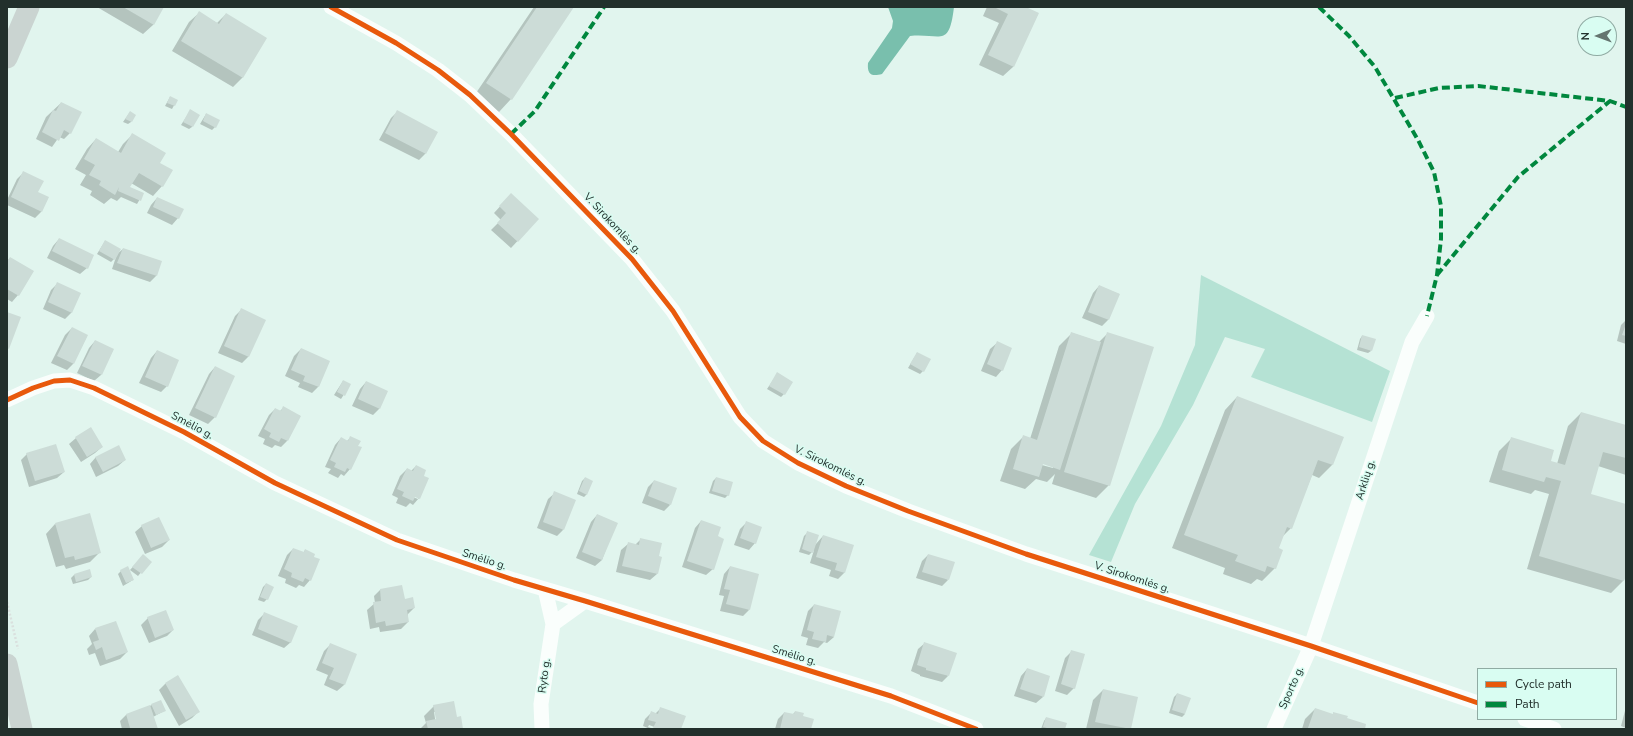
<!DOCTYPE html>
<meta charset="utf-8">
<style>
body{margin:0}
#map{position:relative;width:1633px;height:736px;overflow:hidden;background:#e1f5ee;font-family:"Nunito Sans",sans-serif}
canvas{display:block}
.frame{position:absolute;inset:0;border:8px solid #22302c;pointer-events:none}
.legend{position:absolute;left:1477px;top:668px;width:140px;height:52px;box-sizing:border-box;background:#d9fdf2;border:1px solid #90aba3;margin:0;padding:5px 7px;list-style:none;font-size:12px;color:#22302c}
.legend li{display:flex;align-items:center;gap:8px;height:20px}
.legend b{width:20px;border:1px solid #90aba3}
.north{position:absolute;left:1577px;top:16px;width:40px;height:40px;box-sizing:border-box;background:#d9fdf2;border:1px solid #90aba3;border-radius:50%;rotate:269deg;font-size:11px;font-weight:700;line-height:16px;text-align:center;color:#22302c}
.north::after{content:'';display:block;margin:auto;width:14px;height:18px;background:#657570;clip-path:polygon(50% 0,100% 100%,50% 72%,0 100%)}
</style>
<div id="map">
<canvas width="1633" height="736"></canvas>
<div class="frame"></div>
<ul class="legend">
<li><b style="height:5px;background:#e8590c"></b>Cycle path</li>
<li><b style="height:5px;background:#00873e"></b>Path</li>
</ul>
<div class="north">N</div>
</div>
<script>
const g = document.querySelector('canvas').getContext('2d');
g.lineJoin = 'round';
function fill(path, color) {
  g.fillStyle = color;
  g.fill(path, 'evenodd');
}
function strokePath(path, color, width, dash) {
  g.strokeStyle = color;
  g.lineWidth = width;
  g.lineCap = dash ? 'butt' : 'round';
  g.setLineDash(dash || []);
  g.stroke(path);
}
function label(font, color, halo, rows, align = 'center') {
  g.font = font + ' "Nunito Sans",sans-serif';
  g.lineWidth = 3;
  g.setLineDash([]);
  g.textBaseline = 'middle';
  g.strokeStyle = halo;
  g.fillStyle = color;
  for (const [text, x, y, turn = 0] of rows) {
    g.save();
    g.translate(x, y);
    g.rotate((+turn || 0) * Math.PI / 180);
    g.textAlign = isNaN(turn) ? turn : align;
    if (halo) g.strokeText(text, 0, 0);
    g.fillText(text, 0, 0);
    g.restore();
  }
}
const green = new Path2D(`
 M1201,275L1390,371L1372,422L1251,377L1265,349L1225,337L1193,405L1135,504L1111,562L1089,555L1161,426L1195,345Z`);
const water = new Path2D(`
 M888,7H954C949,49 941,33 910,36L882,74C871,77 867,74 868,63L892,28L893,21Z`);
const shadow = new Path2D(`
 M97,7H163L153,25L143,34Z
 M534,7H573L511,99L499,112L474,96Z
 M987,7H1023L1038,14L1013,67L1003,76L979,65L999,23L983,16Z
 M199,13L217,23L226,14L243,77L233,87L172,51L189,22Z
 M170,97L177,100L172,109L165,106Z
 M61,103L70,133L64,139L59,137L52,147L36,139L46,117Z
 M190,111L192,127L189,129L181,125Z
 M130,112L131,122L128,124L123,122Z
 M397,112L436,132L425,154L419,160L379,140L391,118Z
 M206,114L215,127L212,130L200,124Z
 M133,134L159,163L162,186L153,196L131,183L126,191L143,194L137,204L121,197L117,201L111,198L104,204L90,195L92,191L80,185L86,175L75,169L87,149L96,139L118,152L123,144Z
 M23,173L37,193L48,198L41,212L35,218L7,205V200L17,179Z
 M157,198L178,218L172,225L147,213L151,205Z
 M505,201L538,219L511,248L491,230L501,220L494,213Z
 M59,239L87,268L80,274L47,258L53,246Z
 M105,241L117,254L123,249L161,262L156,276L150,282L112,269L116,257L111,262L97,254Z
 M10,258L18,295L12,302L7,299V261Z
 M58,283L72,312L65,319L43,309L51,290Z
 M1099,286L1119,294L1108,320L1102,326L1082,318L1093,293Z
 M241,310L264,320L248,357L242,363L218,353L235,316Z
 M1626,320V344L1617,341L1621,325Z
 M72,328L87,336L73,364L67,370L51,363L65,335Z
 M1072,333L1099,342L1108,333L1109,485L1096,498L1052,484L1055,474L1047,482L1036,479L1025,489L1000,481L1011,449L1023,437L1030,439L1059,346ZM1039,462L1053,466V468L1038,464Z
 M1362,336L1371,351L1368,353L1357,350L1360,339Z
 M95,341L113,350L101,375L94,381L77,373L89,348Z
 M997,343L1002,370L996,377L981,371L990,349Z
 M301,349L329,362L318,387L312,393L298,387L300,383L285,376L294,356Z
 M157,351L167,386L161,392L139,383L151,358Z
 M917,353L923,371L920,374L908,368Z
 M215,367V417L208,424L189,415L209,374Z
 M777,374L784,394L781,397L767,389Z
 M343,381L350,385L341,399L334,395Z
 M366,382L387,392L379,409L373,415L352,406L360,389Z
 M1237,397L1342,437L1332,465L1319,478L1312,475L1291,528L1282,537L1278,549L1275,568L1262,581L1257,579L1251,584L1223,574L1225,568L1172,548L1225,410Z
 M283,408L300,416L287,441L281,447L275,445L272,448L263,444L265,439L258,436L269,415L275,409L280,411Z
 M1581,413L1626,426V475L1598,466L1590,495L1626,505V572L1624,580L1611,593L1527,569L1549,494L1535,490L1531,494L1489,482L1499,451L1511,439L1549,462L1557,464L1568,426Z
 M351,437L350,469L344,476L341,474L338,478L328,473L331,469L325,467L335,445L341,438L347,441Z
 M76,438L102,447L95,453L81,462L69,444Z
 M27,454L64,472L57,478L29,487L21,460Z
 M96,457L125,460L118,466L96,477L90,464Z
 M416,466L419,498L413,505L410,503L406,507L396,503L398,498L392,495L400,476L407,469L411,471ZM410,496L418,497V499Z
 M585,478L587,494L584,497L577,494L582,481Z
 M716,478L728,495L725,498L709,493L713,481Z
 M654,481L670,505L664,511L642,503L648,487Z
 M555,493L563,530L557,536L537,528L548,499Z
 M597,515L616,523L602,560L595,566L576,558L591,522Z
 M701,521L717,537L713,569L706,575L682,567L695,528Z
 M746,523L755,543L749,550L734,545L740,529Z
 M55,524L100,552L90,562L66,569L64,565L56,567L46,534Z
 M142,526L169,540L162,547L145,554L135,532Z
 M807,533L815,545L823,536L845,572L838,579L829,576L831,570L810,563L814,550L809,555L799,552L804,536Z
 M641,539L657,574L650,580L616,572L621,550L628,544L635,545Z
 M293,549L303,553L305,550L310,580L304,587L299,585L296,588L285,583L286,579L278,576L287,555Z
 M928,555L948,580L942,586L916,578L922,561Z
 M140,559L150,562L138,576L130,570Z
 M730,567L749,610L743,616L720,611L724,596L719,595L724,574Z
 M121,571L133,580L123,586L118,574Z
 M74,575L91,577L88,580L73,584L71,578Z
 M266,584L267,599L264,602L258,600L263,587Z
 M401,586L404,600L414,608L408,614V622L401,629L380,632L379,627L370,629L367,610L375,603L374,596L380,590Z
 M814,605L834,637L827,643L824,642L818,648L806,645L808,638L801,636L808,611Z
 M265,613L291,642L284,648L252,635L258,620Z
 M148,618L173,630L167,636L149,643L141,625Z
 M95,629L127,652L120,659L100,666L95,653L89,655L87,649L92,644L89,636Z
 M925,643L948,676L942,682L920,676V675L911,671L918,649Z
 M331,644L356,655L344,685L337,691L324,685L328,675L316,670L324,651Z
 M1072,651L1074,688L1067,695L1055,691L1065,658Z
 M1027,669L1043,697L1036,703L1014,696L1021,676Z
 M178,676L198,712L192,718L179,726L159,690L165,684Z
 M1103,690L1137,698L1130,729H1086L1093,700Z
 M1177,694L1185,714L1182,717L1169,713L1174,697Z
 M152,705L164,711L153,717L157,729H122L120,721L126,715Z
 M434,706L462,729H420L426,723L424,716ZM434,712H436L438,724L436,725Z
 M1626,707V728L1621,726Z
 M661,708L684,716L680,729H660L649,725L648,727L654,729H650L643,726L645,719L652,712L655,714Z
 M1315,709L1332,715L1334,713L1346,719L1365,725L1364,729H1302L1305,719Z
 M795,712L810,729H775L778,719L784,713L792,715Z
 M1046,718L1064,729H1041L1044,721Z`);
const building = new Path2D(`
 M123,7H164L154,25Z
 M537,7H574L512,100L486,83Z
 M994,7H1026L1039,13L1014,67L988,55L1008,14Z
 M199,11L219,24L226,13L267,38L243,78L181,41Z
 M170,96L178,100L175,106L167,103Z
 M61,102L82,112L71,134L64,130L59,141L42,132L53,110L56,111Z
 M190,109L200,115L193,127L183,122Z
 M397,110L438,132L426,154L385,133Z
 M130,111L136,115L132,122L125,119Z
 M206,113L220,120L216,128L203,121Z
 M132,133L166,153L160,163L173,170L163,187L139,173L130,187L144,193L141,201L118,191L119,187L115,195L99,185L101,181L89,175L95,165L84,159L96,138L121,153Z
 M23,171L44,181L38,192L49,197L42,212L11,197Z
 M511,193L539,219L518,242L497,223L506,213L499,206Z
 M157,197L184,209L179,219L153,207Z
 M59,238L94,255L88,269L52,251Z
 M105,240L121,249L115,260L99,251Z
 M123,248L162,261L157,276L117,263Z
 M10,257L34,271L19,296L7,289V262Z
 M57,282L81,293L72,313L48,302Z
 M1099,285L1120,294L1109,320L1088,312Z
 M241,308L266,320L249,357L224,346Z
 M7,312L21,317L9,349L7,348Z
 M1626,324V336L1622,335Z
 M72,327L88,335L74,364L57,356Z
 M1071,332L1101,342L1060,470L1043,464L1039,477L1013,469L1023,435L1037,440Z
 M1107,332L1154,347L1110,486L1064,472Z
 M1362,335L1376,339L1372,351L1359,347Z
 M95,340L114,349L102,375L82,366Z
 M997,341L1012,348L1003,371L987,364Z
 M301,348L330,361L319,387L303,381L305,376L291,370Z
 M157,350L179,360L168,387L145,377Z
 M917,352L931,359L924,372L910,364Z
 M215,366L235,376L216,418L195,408Z
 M777,372L793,382L785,395L769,386Z
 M343,380L351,384L345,396L337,392Z
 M366,381L388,391L380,409L358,399Z
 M1237,396L1344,437L1333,465L1318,460L1292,529L1287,527L1279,548L1283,550L1276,569L1267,566L1265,572L1235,561L1238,555L1184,535Z
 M283,406L301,416L288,441L281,438L279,442L269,437L271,433L264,429L275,408L281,411Z
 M1581,412L1626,425V458L1603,452L1591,494L1626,504V575L1624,581L1539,556L1561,481L1546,477L1544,482L1502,470L1511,437L1554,450L1551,461L1565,465Z
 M91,427L103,447L87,457L75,437Z
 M350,436L361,441L358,446L362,447L351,470L347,468L345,472L334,467L336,463L330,460L341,437L348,441Z
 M56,444L65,472L35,481L26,453Z
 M119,445L126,460L103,472L95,457Z
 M416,465L426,470L424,476L429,478L420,499L415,497L413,501L402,496L404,492L397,489L407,468L413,471Z
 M585,477L593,481L587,495L579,491Z
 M716,477L733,482L729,496L712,491Z
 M654,480L677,488L671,505L648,496Z
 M554,491L576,500L564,530L543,522Z
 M90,513L101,553L75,560L74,556L65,558L55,523Z
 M597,514L618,523L602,560L582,552Z
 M159,517L170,540L151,548L141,525Z
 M701,520L721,527L718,536L724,539L714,570L687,561Z
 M746,521L762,527L756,544L740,538Z
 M807,531L819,535L813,553L802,549Z
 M823,535L854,545L845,573L835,570L837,563L816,557Z
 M640,538L662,543L659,556L662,557L658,574L622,566L628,542L639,545Z
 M293,548L304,552L305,549L315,554L314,557L320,559L311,581L305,578L303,582L291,577L292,573L284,569Z
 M143,554L152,562L142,574L132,567Z
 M928,554L955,562L949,580L922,572Z
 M128,566L134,580L126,583L120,570Z
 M730,566L759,574L750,610L726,604L730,590L724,589Z
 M90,569L92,577L76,582L74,574Z
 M266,583L274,587L268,600L260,597Z
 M402,585L405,599L413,597L415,608L407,610L409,622L386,626L385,621L376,623L373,602L381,601L380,589Z
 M814,604L841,611L834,637L827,635L826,642L812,639L814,632L807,630Z
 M166,610L174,630L155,638L147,617Z
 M264,612L298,626L291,643L258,629Z
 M116,621L128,652L106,660L102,647L96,650L93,642L99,640L95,628Z
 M924,642L957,653L949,676L926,670V668L917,665Z
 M330,643L357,654L345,685L329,679L334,668L322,663Z
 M1071,650L1085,654L1075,689L1061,684Z
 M1027,668L1050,676L1044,697L1020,689Z
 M178,675L200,712L186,720L165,683Z
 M1103,689L1138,697L1131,729L1095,722Z
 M1177,693L1191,698L1185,714L1172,710Z
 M161,700L166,711L156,715L151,704Z
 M454,701L457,717L461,716L463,729H428L426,721L436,719L433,705Z
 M150,705L158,729H128L130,728L126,714Z
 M660,707L686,716L681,729L653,728L656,722L648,720L651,711L658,714Z
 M1315,708L1333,714V712L1348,716L1347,718L1366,724L1365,729L1308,728Z
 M795,711L804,713L803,716L814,719L811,729H780L784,712L794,714Z
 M1046,717L1067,723L1065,729H1051L1043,727Z`);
const path = new Path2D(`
 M7,602L18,649`);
const minor = new Path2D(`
 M331,7L396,43L438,70L470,95L511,134L632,259L673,311L740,417L763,441L798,463L846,486L908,511L1026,554L1311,646L1478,703
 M7,400L33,388L54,381L70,380L94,388L184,432L275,483L397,540L514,580L585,601L891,696L976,729
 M545,589L553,624
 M1525,719L1554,729
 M542,729L541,704L553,624L585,601
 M1274,729L1311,646L1412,342L1427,316`);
const secondary = new Path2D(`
 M7,58L29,7
 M7,664L22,729`);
const quiet = new Path2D(`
 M1319,7L1349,36L1375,67L1418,140L1434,172L1441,206V239L1437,275L1427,316
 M1395,98L1439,88L1478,86L1610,101L1626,107
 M511,134L535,111L604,7
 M1437,275L1518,177L1610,101`);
const cycleway = new Path2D(`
 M331,7L396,43L438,70L470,95L511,134L632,259L673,311L740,417L763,441L798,463L846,486L908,511L1026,554L1311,646L1478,703
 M7,400L33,388L54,381L70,380L94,388L184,432L275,483L397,540L514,580L585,601L891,696L976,729`);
const streetNames = [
 ["V. Sirokomlės g.",612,224,47],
 ["Smėlio g.",192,426,28],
 ["V. Sirokomlės g.",830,466,26],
 ["Arklių g.",1366,480,-72],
 ["Smėlio g.",484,560,18],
 ["V. Sirokomlės g.",1132,578,18],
 ["Smėlio g.",794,656,17],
 ["Ryto g.",545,676,-82],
 ["Sporto g.",1292,688,-66]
];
fill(green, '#b5e2d4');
fill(water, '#79bfad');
fill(shadow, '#0003');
fill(building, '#ccdcd7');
strokePath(path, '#dae0de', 2.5, [2, 2]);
strokePath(minor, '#fafefc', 15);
strokePath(secondary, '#cad4d1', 21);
strokePath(quiet, '#00873e', 4, [8, 4]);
strokePath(cycleway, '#e8590c', 5);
label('11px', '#22302c', '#d9fdf2', streetNames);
</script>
